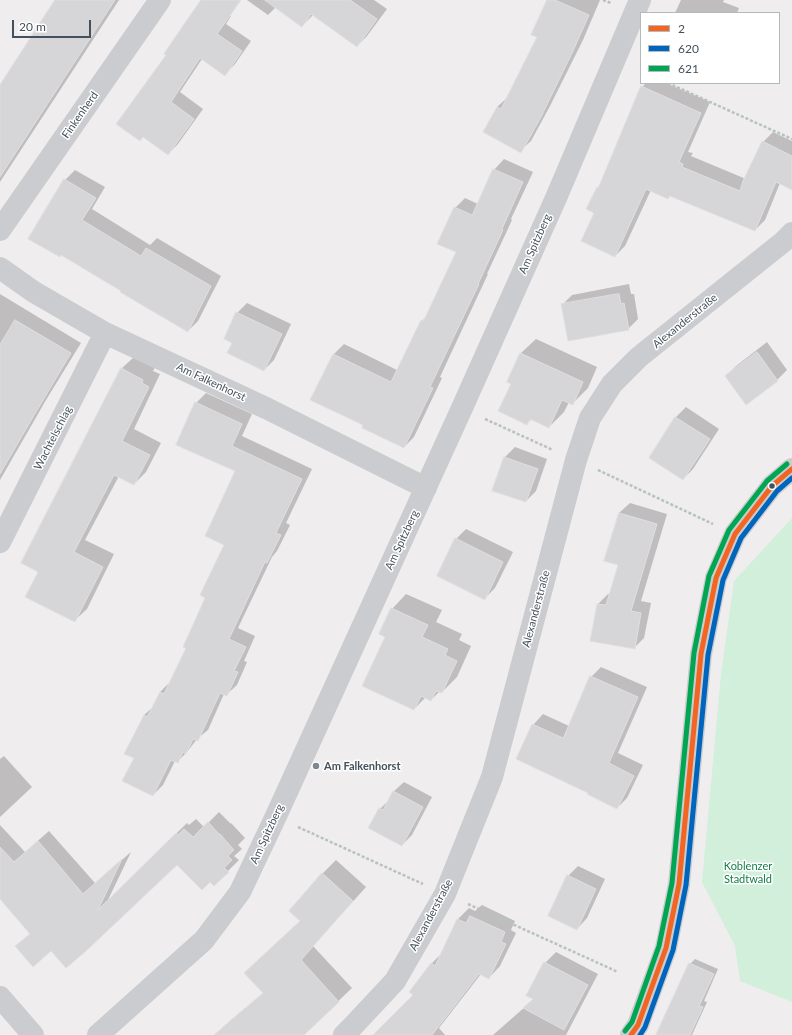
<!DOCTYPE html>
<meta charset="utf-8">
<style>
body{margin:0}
#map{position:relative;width:792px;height:1035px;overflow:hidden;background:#efeded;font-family:Lato,sans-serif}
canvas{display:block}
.legend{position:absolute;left:640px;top:12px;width:140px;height:72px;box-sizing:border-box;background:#fff;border:1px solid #b4b9bd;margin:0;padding:5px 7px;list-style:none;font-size:12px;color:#44505b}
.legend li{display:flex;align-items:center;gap:8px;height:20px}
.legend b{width:20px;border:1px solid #b4b9bd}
.scale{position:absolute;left:12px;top:20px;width:79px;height:18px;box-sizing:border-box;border:2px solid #44505b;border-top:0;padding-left:5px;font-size:12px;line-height:14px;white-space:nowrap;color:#44505b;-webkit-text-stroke:3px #fff;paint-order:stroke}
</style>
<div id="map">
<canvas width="792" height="1035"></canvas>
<ul class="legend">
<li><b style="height:5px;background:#f26522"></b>2</li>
<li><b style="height:5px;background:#0065bd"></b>620</li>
<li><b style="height:5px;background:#00a651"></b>621</li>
</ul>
<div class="scale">20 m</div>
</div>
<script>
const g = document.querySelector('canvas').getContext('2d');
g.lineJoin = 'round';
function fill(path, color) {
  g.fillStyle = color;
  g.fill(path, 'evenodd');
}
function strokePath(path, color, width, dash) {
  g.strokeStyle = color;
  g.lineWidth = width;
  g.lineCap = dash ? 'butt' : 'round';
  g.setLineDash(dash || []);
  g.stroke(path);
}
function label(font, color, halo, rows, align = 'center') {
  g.font = font + ' Lato,sans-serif';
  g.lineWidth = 3;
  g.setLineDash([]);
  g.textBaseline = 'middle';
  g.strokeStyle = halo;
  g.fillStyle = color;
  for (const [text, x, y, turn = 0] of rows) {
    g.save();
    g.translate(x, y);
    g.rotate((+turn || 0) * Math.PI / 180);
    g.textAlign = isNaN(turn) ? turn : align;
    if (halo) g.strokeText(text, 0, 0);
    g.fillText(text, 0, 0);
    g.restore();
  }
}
const green = new Path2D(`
 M792,518V1002L740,981L735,946L702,882L721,674L734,581Z`);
const shadow = new Path2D(`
 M57,0H119L0,182V87Z
 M205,0H208L231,16L226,24L251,41L235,64L225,74L202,59L180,92L203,109L178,144L168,154L167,55Z
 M247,0H324L312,16L302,26L276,7L268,15Z
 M336,0H374L387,9L367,36L357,46Z
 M548,0H600L583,40L550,106L531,141L520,151L497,107L508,97L538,37Z
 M681,0H724L723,2L739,8L737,13H675Z
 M646,83H666L710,102L688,152L693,153L691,156L746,179L763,142L773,132L792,141V189L780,183L765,220L755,230L670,195L651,190L625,246L615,256L595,213L597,188L600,185L642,87Z
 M504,159L533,172L511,219L512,220L487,274H488L440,377L442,378L414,437L404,447L364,424L333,355L344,344L397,370L422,321L428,315L457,251L455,208L465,198L478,204L494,170Z
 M75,170L105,187L92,209L150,245L157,238L221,276L198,321L188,331L62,254L30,238L65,180Z
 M629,284L631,294H634L638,319L628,329L562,305L572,295Z
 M0,294L81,343L46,400L0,480Z
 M247,303L291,324L274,360L264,370L233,343L237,313Z
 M536,339L597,367L588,388L573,403L569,402L564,412L549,427L532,419L527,423L512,384L508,382L521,353Z
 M767,342L787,370L777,380L747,403L726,376L736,366Z
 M134,357L155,367L153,371L160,374L134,429L161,443L146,472L134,484L119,476L85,540L114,554L87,609L74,621L39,571L121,369Z
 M206,393L252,414L242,436L312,469L286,523L290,525L277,551L272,557L238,628L255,636L244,661L247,662L237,685L226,695L224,694L208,730L197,739L187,752L177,762L175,761L163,785L153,795L135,758L144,715L154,706L160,692L171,681L187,648L207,597L225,544L237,471L196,403Z
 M686,407L719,429L693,469L683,479L650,458L676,417Z
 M515,447L547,459L536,491L526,501L505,457Z
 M630,503L667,514L641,601L651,603L644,638L634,648L598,604L608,594H610L620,564L619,513Z
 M466,529L513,552L495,588L485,598L456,539Z
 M406,594L442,610L436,622L462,634L459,640L471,646L457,677L442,692L440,691L431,700L426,697L414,709L386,636L392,609Z
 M601,667L647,687L618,753L643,765L627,798L617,808L589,792L517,758L533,725L543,714L569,726L591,677Z
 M4,756L32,787L0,817V759Z
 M404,782L432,797L412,835L402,845L380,809L390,799L393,792Z
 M219,812L231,824V823L245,838L238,845L242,849L234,856L239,860L214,885L210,880L177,864L51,950L17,946L31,933L0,898V825L25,852L49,831L95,883L131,852L107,902L187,823L189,825L196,819L204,827Z
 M336,860L366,887L313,946L352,988L303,1035L246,973L301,920L322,874Z
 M578,866L605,879L587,918L577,929L568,876Z
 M482,905L515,921L511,930L516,933L500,966L489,978L481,974L439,1028L445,1035H374L415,995L431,964L442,953L458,919L469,908L475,911Z
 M556,952L598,974L566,1035H493L534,999L545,963Z
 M695,959L718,969L704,1001L707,1002L692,1035H657L690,964Z
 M245,1008L269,1035H215L224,1026Z`);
const building = new Path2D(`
 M55,0H115L0,177V85Z
 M201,0H241L217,34L242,51L225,76L200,58L171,102L194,119L168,155L143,137L140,141L116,124L166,55L164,54Z
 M265,0H350L377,19L357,47L311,14L302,27Z
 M547,0H555L589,15L573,51L541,117L521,153L483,132L497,107L501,109L537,37L531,35Z
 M641,86L701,113L679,162L683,164L682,167L740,191L743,181L762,141L792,156V190L776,182L755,231L670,196L668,199L646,189L615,257L581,241L594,213L586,209L597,187L598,188Z
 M493,169L523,182L502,229L503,230L478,284H479L430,387L433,388L404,448L362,428L363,425L310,400L333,354L391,382L421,320L423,322L456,252L437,244L454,207L472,215Z
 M64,179L96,198L82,220L141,256L146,248L211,286L188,332L120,292L121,291L61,255L60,257L28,239Z
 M619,294L621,304L624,303L629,330L568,341L561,304Z
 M236,312L282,334L264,371L227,353L232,343L224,339Z
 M15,320L71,353L36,412L0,474V345Z
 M757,352L778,381L746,405L725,376Z
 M520,353L583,382L573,405L562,400L549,428L530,419L527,425L498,411L511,384L507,382Z
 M121,368L143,380L142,383L149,387L122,441L150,455L134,485L114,475L74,552L103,567L75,622L25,597L38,572L21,563Z
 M195,402L242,424L232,446L302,479L276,533L281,535L267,563L265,562L229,639L246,647L234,671L238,672L227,696L220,693L198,741L193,739L186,754L183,752L178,763L171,760L153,796L122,781L134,758L124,754L144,715L147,717L160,692L164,694L186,648L183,647L205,598L200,595L224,545L205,536L235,471L176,445Z
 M675,417L710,439L683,480L649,458Z
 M504,457L538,469L526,502L492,491Z
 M619,513L657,524L631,611L641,613L635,649L590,641L597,604L606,605L618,565L604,561Z
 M455,538L503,562L485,600L437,576Z
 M391,608L428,625L422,637L448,649L445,655L457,661L442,693L436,691L431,701L421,696L414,710L362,686L385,637L379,634Z
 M590,676L638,697L609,763L634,776L617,809L587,794L588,793L516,759L532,724L563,738Z
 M393,791L423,807L402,846L368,828L379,808L383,810Z
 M208,822L219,834H220L234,850L228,856L232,860L224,868L229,872L214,886L210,882L202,890L177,865L86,951L66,968L51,951L33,967L15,946L30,934L0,899V847L14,862L38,841L83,894L122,859L98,910L176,833L178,835L184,829L193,837Z
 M322,873L353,901L301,960L339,1002L304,1035H214L263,993L244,973L300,921L289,911Z
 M567,875L596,889L577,930L548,916Z
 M470,916L505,932L501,942L506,944L489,979L479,974L432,1035H373L413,995L409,992L431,963L435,966L457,919L466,923Z
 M544,962L588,985L564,1030L523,1008L533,999L526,996Z
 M689,963L714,974L699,1006L703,1007L690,1035H656Z`);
const path = new Path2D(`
 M603,0L611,3
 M668,83L792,139
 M485,419L553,450
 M598,470L713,524
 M298,827L423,884
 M468,904L618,972`);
const minor = new Path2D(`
 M0,230L160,0
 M0,268L34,292L105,333L266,408L426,488
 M0,542L105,333
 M0,997L33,1035
 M98,1035L204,940L240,892L276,816L462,408L556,198L640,0
 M344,1035L352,1027L395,981L445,894L492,777L576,460L590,418L612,384L639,357L783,242L792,233
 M631,1035L638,1025L666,948L679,884L701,654L716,578L735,534L772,486L792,469`);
const bus1 = new Path2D(`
 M631,1035L638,1025L666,948L679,884L701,654L716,578L735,534L772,486L792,469`);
const bus2 = new Path2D(`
 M640,1035L645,1027L673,950L686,885L708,655L723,580L741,538L777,491L792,478`);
const bus3 = new Path2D(`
 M625,1031L632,1022L659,946L672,883L694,653L709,576L729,530L767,481L787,464`);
const markers = [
 [772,486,3.5,"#44505b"],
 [316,766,4,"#80878e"]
];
const streetNames = [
 ["Finkenherd",80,115,-55],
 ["Am Spitzberg",535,244,-66],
 ["Alexanderstraße",685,321,-39],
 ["Am Falkenhorst",211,382,25],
 ["Wachtelschlag",53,438,-63],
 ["Am Spitzberg",402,540,-65],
 ["Alexanderstraße",536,609,-75],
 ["Am Spitzberg",267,834,-65],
 ["Alexanderstraße",431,915,-62]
];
const poiNames = [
 ["Am Falkenhorst",324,766]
];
const parkNames = [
 ["Koblenzer",748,866],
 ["Stadtwald",748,879]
];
fill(green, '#d1efdb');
fill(shadow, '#0003');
fill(building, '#d6d5d7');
strokePath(building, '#e0dfe0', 1);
strokePath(path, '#b6c3bf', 2.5, [3, 2]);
strokePath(minor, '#cacccf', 22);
strokePath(bus1, '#f26522', 5);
strokePath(bus2, '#0065bd', 5);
strokePath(bus3, '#00a651', 5);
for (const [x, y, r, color] of markers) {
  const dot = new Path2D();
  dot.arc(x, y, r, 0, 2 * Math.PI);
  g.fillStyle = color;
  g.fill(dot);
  strokePath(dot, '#fff', 1.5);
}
label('11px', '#44505b', '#fff', streetNames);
label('bold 11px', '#44505b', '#fff', poiNames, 'left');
label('11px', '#147d47', '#fff', parkNames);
</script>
